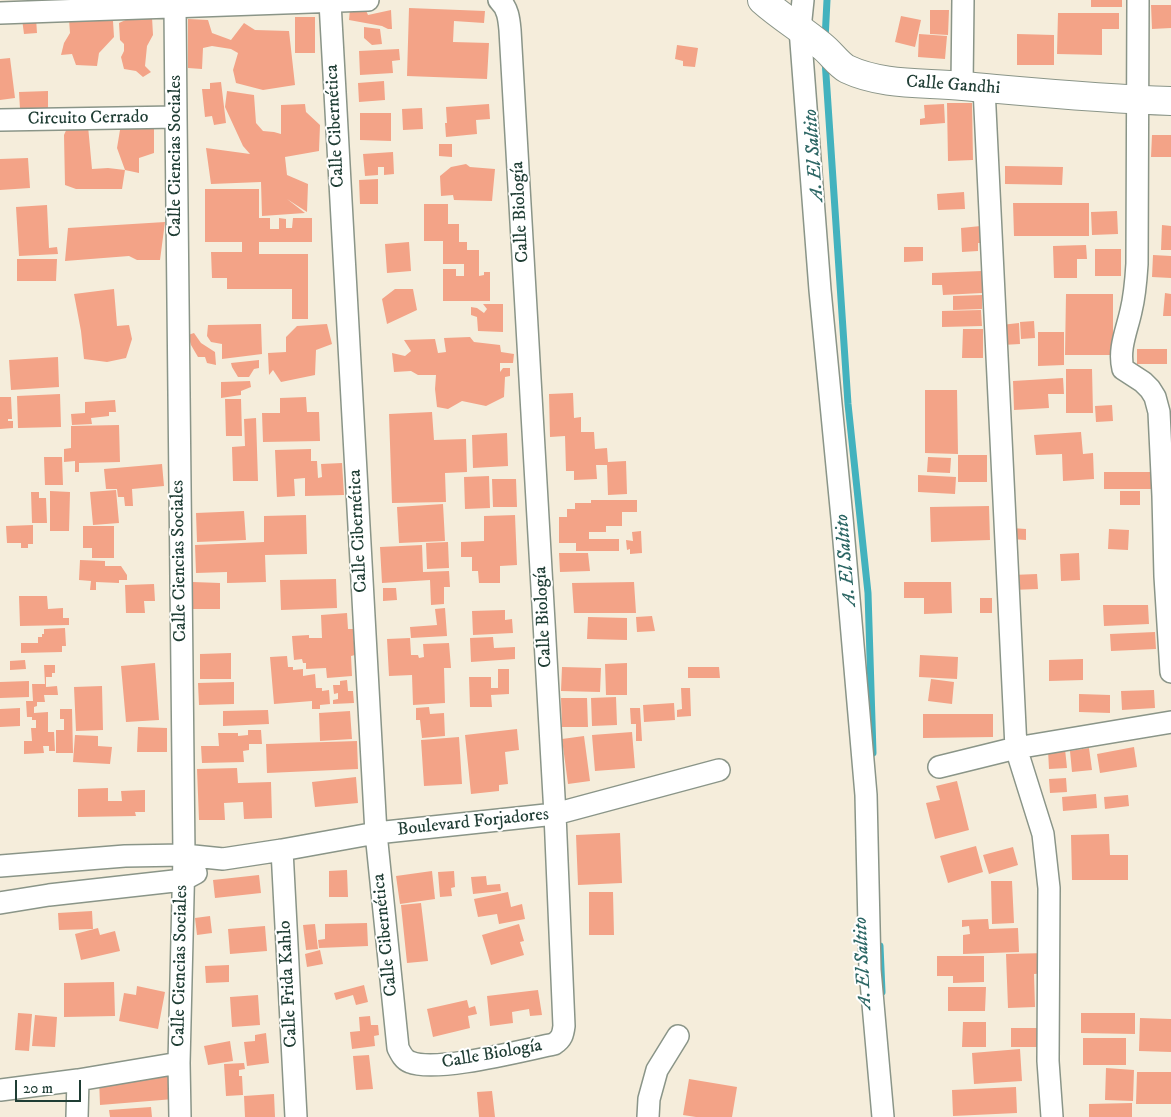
<!DOCTYPE html>
<meta charset="utf-8">
<style>
body{margin:0}
#map{position:relative;width:1171px;height:1117px;overflow:hidden;background:#f5eddb;font-family:"IM FELL DW Pica",serif}
canvas{display:block}
.scale{position:absolute;left:15px;top:1080px;width:66px;height:22px;box-sizing:border-box;border:2px solid #1f3d34;border-top:0;padding-left:6px;font-size:15px;line-height:18px;white-space:nowrap;color:#1f3d34;-webkit-text-stroke:4px #fff;paint-order:stroke}
</style>
<div id="map">
<canvas width="1171" height="1117"></canvas>
<div class="scale">20 m</div>
</div>
<script>
const g = document.querySelector('canvas').getContext('2d');
g.lineJoin = 'round';
function strokePath(path, color, width, dash) {
  g.strokeStyle = color;
  g.lineWidth = width;
  g.lineCap = dash ? 'butt' : 'round';
  g.setLineDash(dash || []);
  g.stroke(path);
}
function fill(path, color) {
  g.fillStyle = color;
  g.fill(path, 'evenodd');
}
function label(font, color, halo, rows, align = 'center') {
  g.font = font + ' "IM FELL DW Pica",serif';
  g.lineWidth = 4;
  g.setLineDash([]);
  g.textBaseline = 'middle';
  g.strokeStyle = halo;
  g.fillStyle = color;
  for (const [text, x, y, turn = 0] of rows) {
    g.save();
    g.translate(x, y);
    g.rotate((+turn || 0) * Math.PI / 180);
    g.textAlign = isNaN(turn) ? turn : align;
    if (halo) g.strokeText(text, 0, 0);
    g.fillText(text, 0, 0);
    g.restore();
  }
}
const stream = new Path2D(`
 M825,40L827,0
 M825,60L848,404L868,593L873,753
 M880,946L882,992`);
const building = new Path2D(`
 M1091,0H1122V7H1091Z
 M1151,5H1171V28L1152,29Z
 M364,6L368,15L391,10L392,29H388L382,26L349,20L350,9Z
 M409,8L485,11L484,23L454,21L453,42L489,43L487,79L407,76Z
 M930,10H949L948,35L930,34Z
 M1058,13H1119V29H1102V55L1057,54Z
 M901,16L921,20L915,47L895,42Z
 M152,17L153,35L147,46L145,66L151,72L143,77L136,71L124,69L121,57L124,51V44L120,40L119,23L130,18Z
 M295,17H315V53H295Z
 M36,18L37,33L24,34L22,19Z
 M69,19L113,21L114,37L99,53L97,66L76,65L72,54L61,55L64,43L70,33Z
 M188,19L208,20L212,33L231,40L244,23L255,30L289,31L295,85L263,90L236,83L233,70L238,53L231,49L212,46L203,48L202,69L188,68Z
 M364,27L380,29L382,44L372,45L364,38Z
 M919,34L947,36L945,59L918,57Z
 M1017,34L1054,35V65H1017Z
 M677,45L698,48L695,67L683,66V61L675,59Z
 M399,49L400,60L392,61L393,73L360,75L359,51Z
 M10,58L15,98L0,100V59Z
 M384,81L385,100L359,102L358,83Z
 M221,82L226,123L214,125L212,116L205,117L202,89H210V83Z
 M48,91V108L20,109L19,92Z
 M227,91L254,95L256,123L263,131L274,132L281,134V105L305,104L306,112L320,125L319,151L285,157L287,175L308,184L307,212L287,199L305,213L262,216L261,182L211,184L206,148L250,154L243,146L225,107Z
 M947,103H972L973,160L948,161Z
 M489,104L490,119L476,120L477,134L446,137L445,123H447L446,107Z
 M944,104L945,123L920,125V119L925,118L924,105Z
 M422,108L423,129L403,130L402,109Z
 M360,113H391V141L360,140Z
 M121,124H154V153L139,158V173L125,170L117,148Z
 M68,126H88L92,169L108,168L125,170L122,189H76L65,185L64,135Z
 M1152,135H1171V157H1151Z
 M439,144H452V157L439,156Z
 M393,152L394,174L384,175V167H378V175L365,176L363,154Z
 M28,158L30,188L0,190V159Z
 M466,164L470,167L495,169L492,201L454,200L453,195L441,196L440,176L451,167Z
 M1005,166L1063,167L1062,185L1005,184Z
 M378,179V204H360L359,180Z
 M205,189H259V218H270V229H279V218L286,219V228H292L293,218H312V242H259V254H308V319H292V289H227V278H212L211,252H242V242H205Z
 M964,192L965,209L938,210L937,194Z
 M1013,203H1089V236H1014Z
 M424,204H448V224H459V242H467V250H479V276L484,275V272H490V301H443V269H456V276H464V264H443V241H424Z
 M47,205L49,248L57,247L58,254L19,256L16,207Z
 M1117,211L1118,234L1092,235L1091,212Z
 M165,222L160,260H137L129,256L65,261L68,228Z
 M1162,225L1171,226V250H1161Z
 M981,226L982,243H978V251L962,252L961,228Z
 M409,242L411,271L387,273L385,244Z
 M1086,245L1087,259H1077V278H1054L1053,246Z
 M904,247H923V261L904,262Z
 M1095,249H1121V276H1095Z
 M1153,255L1171,256V278L1152,277Z
 M17,259H57L56,281H17Z
 M982,271V293L943,295L942,285H932V273Z
 M114,289L117,326L129,325L132,339L126,358L107,362L84,359L81,331L74,294Z
 M395,289H413L417,310L387,324L382,299Z
 M1165,293L1171,294V316H1163Z
 M1066,294H1113V355H1065Z
 M982,295V309L953,310V296Z
 M483,304H503V332L478,331L477,317L471,315V307L477,308L484,313L487,309Z
 M981,310L982,326L942,327V311Z
 M1034,321L1035,338L1021,339L1020,322Z
 M1019,323L1020,344L1002,345L1001,325Z
 M261,324L262,354L222,359V344L211,342L207,336L208,325Z
 M327,324L332,344L316,350L315,375L281,382L273,370L269,375L268,353L286,352V337L297,326Z
 M963,329H983V358H962Z
 M1038,332H1064V365L1038,366Z
 M194,333L201,343L215,352L216,365L207,363L205,357H198L191,345L188,335Z
 M470,337L474,342L500,345L501,352L514,354L513,363H500V372L503,368H510V376L505,377L504,397L486,406L462,401L448,409L437,407L435,389L436,375H418L411,371L394,372L392,353L405,356L411,351L404,340L435,339L438,353L446,352L444,338Z
 M1137,349H1167V364H1137Z
 M58,357L59,387L11,390L9,360Z
 M259,360V368L254,369L249,377H238L232,367L231,363Z
 M1066,369H1092L1093,413H1066Z
 M1063,378L1064,394H1048L1049,408L1014,410L1013,381Z
 M250,381L251,387L241,391V395L221,398V382Z
 M925,390H957L958,454L925,453Z
 M573,393L574,418L581,417V432H594L595,449L607,448L608,462L626,461L627,494L608,495L607,465H596L597,479L574,480V471H566L565,436L550,437L549,394Z
 M60,394L61,427L18,428L17,396Z
 M0,397H11L12,419H8V421H13V428L0,429Z
 M306,397L307,412H319L320,441L263,442L262,413H280V398Z
 M225,399H241L242,436H226Z
 M115,400L116,412H109V416L91,418L92,424L72,425L71,414L85,413V402Z
 M1112,405L1113,421L1096,422L1095,406Z
 M432,412L434,440L466,439L467,472L445,473L446,502L392,503L389,414Z
 M256,418L258,481H233L232,447L245,446L244,419Z
 M119,425L120,462L79,463V472H75V461L64,462V449L71,448V426Z
 M1081,432L1083,454L1093,453L1094,479L1063,481L1062,454L1036,455L1034,435Z
 M507,433L508,466L473,468L472,435Z
 M311,449V461H317L318,478L322,477L321,464L342,463L344,495L305,496V478L294,479L295,496L277,497L275,450Z
 M958,455H987V482H958Z
 M44,457H62L63,485H45Z
 M928,457L951,458L950,473L927,472Z
 M162,464L164,486L132,489L133,506H125L124,497H118L117,489H106L104,469Z
 M1104,472H1151V489H1104Z
 M918,475L956,477L955,494L918,492Z
 M489,476L490,508L465,509L464,477Z
 M492,479H516L517,507H493Z
 M116,490L119,523L93,525L90,492Z
 M50,491L70,492L69,531H50Z
 M1120,491H1140V505H1120Z
 M31,492H39V498H46L47,523H32Z
 M591,500H637V512H622V526H606V532H589V539H619V551H576V543H559V517H567V509H575V503H591Z
 M443,504L445,541L399,543L397,507Z
 M989,506L990,540L931,542L930,507Z
 M244,511L246,540L197,542L196,513Z
 M306,515L307,554L265,555L266,582L227,583V572L196,573L195,545L264,542V516Z
 M515,515L517,565L500,566V583H479L478,571H472V557H461V542L484,541V516Z
 M33,525V544H28V548H21V543H7L6,526Z
 M83,526H114V558H92V548H83Z
 M1011,528L1026,529V540L1011,539Z
 M1109,529L1129,530L1128,550L1108,549Z
 M641,531L642,553L630,554V549L627,550L626,540L633,541L632,532Z
 M448,542L449,568L427,569L426,543Z
 M422,545L423,572L449,571L450,587H444V604L431,605L430,580L382,583L380,547Z
 M559,553H588L590,571L560,572Z
 M1079,553L1080,580L1061,581L1060,554Z
 M80,560L105,561V566H121L127,575V580H119V583L96,582V590H90L91,581L79,580Z
 M1037,574L1038,589L1012,590V575Z
 M336,579L337,608L281,610L280,580Z
 M193,582L220,583V609H193Z
 M634,582L636,613H574L572,583Z
 M904,582H951L952,613L924,614V598H904Z
 M154,584L155,601H144L145,613H126L125,585Z
 M383,588H396L397,600L383,601Z
 M19,596H47L48,609L63,608V618H69V625L20,626Z
 M980,598H992V613H980Z
 M1103,605H1148L1149,624L1104,626Z
 M445,608L447,636L411,638L410,627L437,625L435,609Z
 M505,610V620L512,619L513,633L473,635L472,611Z
 M347,613L348,629H353L355,655L351,656L352,676L327,678L326,668L306,669V663H303L302,659L294,660L292,636L309,635V638H322L321,615Z
 M652,616L655,631L637,632L636,617Z
 M588,617L627,618V640L587,639Z
 M65,628L66,646H62V652L21,653V643H38V637H42V634H44V629Z
 M1155,632L1156,649L1111,651L1110,634Z
 M493,637L494,648L515,647V659L471,662L470,638Z
 M410,638L411,655H418L419,658L424,657L423,644L449,643L451,668H444L445,703L413,705L412,675L389,676L387,639Z
 M231,653V679H200V654Z
 M920,655L958,657L957,679L919,677Z
 M287,656L288,667H293V670L303,669V676L315,674L316,688H322V691L329,690L330,704L320,705V709H312V701L274,704L270,657Z
 M1083,659V680L1049,681V660Z
 M25,660L26,669L10,670V661Z
 M155,663L159,720L126,722L121,666Z
 M627,663V695H606L605,664Z
 M44,665H55V673H52V677H46V687L57,686L58,695H44L45,702H37V706L34,707V713L48,712V732H54L55,751H49V746H43L44,753L24,754V741H32L31,728H36V720H32V717H27L26,701H33L32,684H45Z
 M562,667L601,668L600,692L561,691Z
 M688,667H719L720,678H688Z
 M498,669H509V694L491,695L492,707H470L469,677H491V688H498Z
 M931,679L954,682L952,704L928,701Z
 M347,680L348,691H353L354,703L333,704V700L338,699V693L334,694L333,685H340V681Z
 M29,681V697L0,698V682Z
 M234,682V704L199,705L198,683Z
 M102,686L103,730L76,731L74,687Z
 M681,688H690L691,716L677,717V710L682,709Z
 M1154,690L1155,708L1122,710L1121,691Z
 M1079,694L1110,695V713L1079,712Z
 M616,697L617,725L592,726L591,698Z
 M561,698H587L588,727H562Z
 M674,703L675,720L644,722L643,705Z
 M429,707L430,714L444,713L445,736L422,738L420,720H416V708Z
 M20,708V726L0,727V709Z
 M630,708H640L642,741H636V724H631Z
 M60,709H72L73,753H56V730H64V719H60Z
 M268,710L269,724L223,726V711Z
 M350,711L352,739L320,741L319,713Z
 M923,714H993V737L923,738Z
 M138,727L167,728V752H137Z
 M517,729L519,750L505,752L508,784L499,785V791L471,794L465,735Z
 M248,730H261L262,744H249V750L243,751L244,762L202,763L201,746H219L218,733H238V736L248,735Z
 M632,732L635,768L595,771L592,735Z
 M75,735L98,736V746L112,747L110,764L73,762Z
 M584,736L590,781L568,784L562,739Z
 M459,737L462,784L424,786L421,740Z
 M357,741L358,769L267,773L266,744Z
 M1134,747L1137,767L1100,773L1097,754Z
 M1089,748L1092,770L1072,772L1070,751Z
 M1065,749L1067,768L1049,769L1048,750Z
 M237,768L238,783L271,782L272,818L244,819L243,802L224,803L225,820H199L197,769Z
 M356,777L358,803L315,807L312,782Z
 M1066,778L1067,792L1050,793L1049,779Z
 M957,781L969,830L935,839L926,803L940,800L936,786Z
 M108,788V801H122L121,791L145,790V812H135L136,816L78,817V789Z
 M1096,794L1097,808L1063,811L1062,797Z
 M1128,795L1129,806L1105,809L1104,797Z
 M620,833L622,883L578,885L576,835Z
 M1109,834L1110,855H1128V880H1072L1071,835Z
 M976,846L983,872L948,883L940,856Z
 M1013,847L1018,865L989,874L983,855Z
 M347,870L348,897H329V871Z
 M432,871L435,899L400,904L396,876Z
 M454,871L455,887L451,888L452,896L440,897L438,872Z
 M259,875L261,893L215,898L213,880Z
 M486,876L487,885L500,884L501,891L473,894L471,877Z
 M991,881H1012L1014,923L992,924Z
 M508,892L511,907L522,904L525,919L499,924L497,914L478,917L474,899Z
 M589,892H613L614,935H589Z
 M421,903L428,961L407,963L401,905Z
 M92,911L93,929L59,930L58,913Z
 M210,916L212,933L197,935L195,918Z
 M988,919L989,929L1018,928L1019,952L963,954V935L970,934L969,926L962,927V920Z
 M367,923L368,946L319,948L318,940L325,939V924Z
 M315,924L318,949L306,950L303,925Z
 M519,924L524,941L520,942L524,955L491,965L482,935Z
 M265,926L267,951L230,954L228,929Z
 M98,928L100,935L115,931L120,951L81,960L75,934Z
 M320,950L323,964L307,967L305,954Z
 M1046,953L1047,973L1034,974L1035,1007L1008,1008L1006,954Z
 M937,956H984V982L953,983V976H937Z
 M229,965V982L206,983L205,966Z
 M114,982L115,1016L64,1017V983Z
 M364,985L368,1002L356,1005L353,995L336,1000L334,993Z
 M137,986L165,992L158,1029L119,1021L124,993L136,995Z
 M948,987H986L985,1011H948Z
 M538,990L542,1015L530,1016L529,1009L512,1012L513,1023L490,1026L487,996Z
 M258,995L260,1025L232,1027L230,997Z
 M467,1000L469,1008L475,1006L477,1014L468,1016L470,1028L433,1037L427,1009Z
 M18,1013L32,1014L29,1051L15,1050Z
 M1081,1013H1135V1034L1081,1033Z
 M35,1015L57,1017L55,1047L32,1046Z
 M370,1016L371,1025H378L379,1035L374,1036L375,1046L352,1049L350,1032L360,1031L359,1017Z
 M1140,1018L1171,1019V1052L1139,1051Z
 M963,1022H986V1047H962Z
 M1011,1028H1045V1047H1011Z
 M266,1033L269,1063L247,1066L244,1042L255,1041V1035Z
 M1083,1038H1126V1065H1083Z
 M230,1041L233,1061L208,1065L204,1046Z
 M1020,1049L1022,1081L974,1084L972,1053Z
 M369,1055L373,1089L356,1090L353,1056Z
 M244,1063L245,1069L239,1070V1076H242L243,1095L226,1096L224,1064Z
 M1106,1068L1134,1070L1133,1101L1105,1100Z
 M172,1072L174,1099L100,1105L99,1078Z
 M1137,1072H1171V1104H1136Z
 M689,1079L737,1087L732,1117H696L683,1115Z
 M1016,1087L1017,1113L953,1116L952,1090Z
 M492,1091L495,1117H479L477,1092Z
 M274,1094L275,1117H245L244,1096Z
 M1132,1103V1117H1089V1104Z
 M151,1107L152,1117H110L109,1110Z`);
const minor = new Path2D(`
 M803,0L800,29L820,290L842,518L866,795L870,970L883,1117
 M1138,0L1137,264C1136,280 1135,295 1131,311C1127,330 1118,349 1123,369L1143,382L1150,389L1155,397L1159,412L1163,496L1165,576L1171,672
 M330,2L376,833L398,1048C401,1054 404,1060 410,1062C436,1073 524,1050 554,1044C562,1039 563,1034 564,1026L555,814L510,30C509,19 508,8 499,0
 M175,6L176,117L184,855L179,1063L180,1117
 M0,13L368,0
 M962,86L963,0
 M984,88L1016,748L1171,722
 M0,120L176,117
 M939,767L1016,748L1043,834L1049,888L1048,1061L1052,1117
 M282,850L296,1117
 M0,866L125,856L184,855L223,859L282,850L376,833L555,814L719,770
 M0,903L49,895L183,880L196,873
 M0,1090L78,1080L179,1063
 M77,1117L78,1080
 M648,1117L649,1099L657,1070L678,1036`);
const major = new Path2D(`
 M762,0C781,17 803,30 822,46C831,53 838,64 847,69C883,86 925,82 963,86C1032,92 1102,99 1171,101`);
const streetNames = [
 ["Calle Gandhi",953,86,4],
 ["Circuito Cerrado",88,119,-1],
 ["Calle Cibernética",336,126,-93],
 ["Calle Ciencias Sociales",176,156,-90],
 ["Calle Biología",521,212,-93],
 ["Calle Cibernética",359,531,-93],
 ["Calle Ciencias Sociales",180,561,-91],
 ["Calle Biología",544,617,-93],
 ["Boulevard Forjadores",473,823,-6],
 ["Calle Cibernética",386,935,-96],
 ["Calle Ciencias Sociales",181,966,-89],
 ["Calle Frida Kahlo",289,984,-93],
 ["Calle Biología",492,1055,-10]
];
const waterNames = [
 ["A. El Saltito",815,155,-94],
 ["A. El Saltito",847,560,-95],
 ["A. El Saltito",864,963,-93]
];
strokePath(stream, '#43b2be', 7);
fill(building, '#f3a387');
strokePath(minor, '#8a9588', 24);
strokePath(major, '#8a9588', 30);
strokePath(minor, '#fff', 21);
strokePath(major, '#fff', 28);
label('18px', '#1f3d34', '#fff', streetNames);
label('italic 19px', '#2c6664', '#fff', waterNames);
</script>
